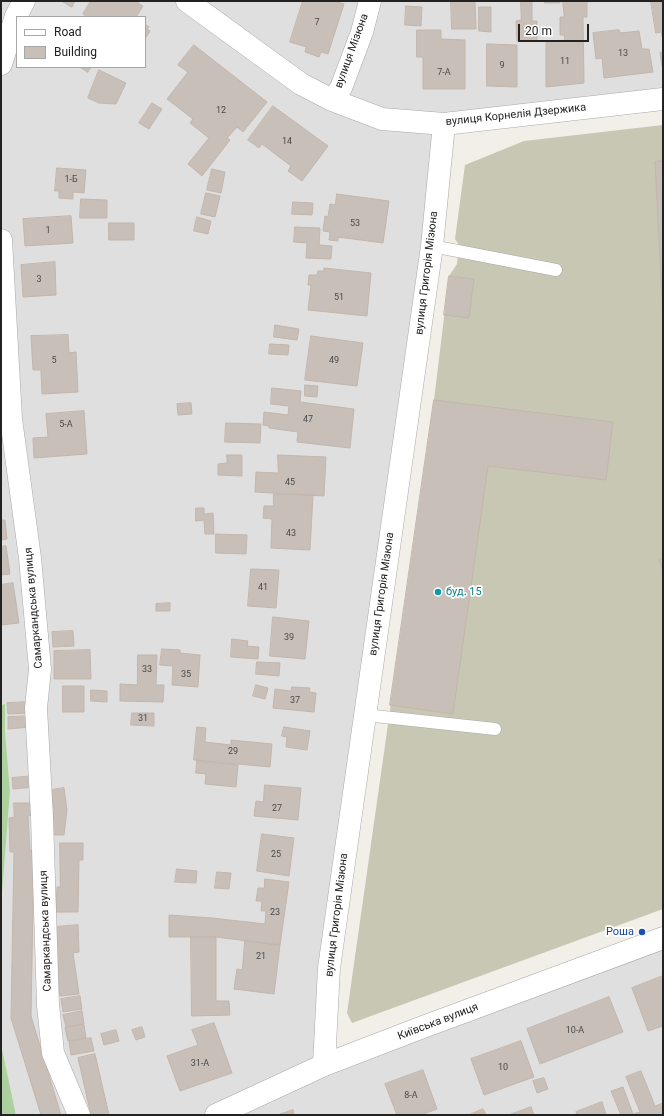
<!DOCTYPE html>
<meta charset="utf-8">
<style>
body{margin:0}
#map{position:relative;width:664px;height:1116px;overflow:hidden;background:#f2efe9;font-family:Roboto,sans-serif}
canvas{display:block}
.frame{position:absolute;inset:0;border:2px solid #222;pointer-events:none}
.legend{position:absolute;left:16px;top:16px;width:130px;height:52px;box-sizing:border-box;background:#fff;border:1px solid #a7a7a7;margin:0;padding:5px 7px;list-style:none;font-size:12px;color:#222}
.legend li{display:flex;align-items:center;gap:8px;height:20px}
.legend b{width:20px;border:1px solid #a7a7a7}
.scale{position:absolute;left:518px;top:24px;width:71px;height:18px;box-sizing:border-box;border:2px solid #222;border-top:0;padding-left:5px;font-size:12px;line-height:14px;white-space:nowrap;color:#222;-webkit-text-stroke:3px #fff;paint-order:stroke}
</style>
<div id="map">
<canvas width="664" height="1116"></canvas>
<div class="frame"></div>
<ul class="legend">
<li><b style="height:5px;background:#fff"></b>Road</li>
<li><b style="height:11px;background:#c7bfb8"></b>Building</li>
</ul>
<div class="scale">20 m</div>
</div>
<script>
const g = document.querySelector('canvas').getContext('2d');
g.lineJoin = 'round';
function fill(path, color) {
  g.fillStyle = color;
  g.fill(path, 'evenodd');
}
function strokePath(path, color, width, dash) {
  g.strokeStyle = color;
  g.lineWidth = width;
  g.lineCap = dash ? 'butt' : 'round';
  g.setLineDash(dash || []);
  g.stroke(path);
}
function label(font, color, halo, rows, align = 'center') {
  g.font = font + ' Roboto,sans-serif';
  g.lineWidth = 3.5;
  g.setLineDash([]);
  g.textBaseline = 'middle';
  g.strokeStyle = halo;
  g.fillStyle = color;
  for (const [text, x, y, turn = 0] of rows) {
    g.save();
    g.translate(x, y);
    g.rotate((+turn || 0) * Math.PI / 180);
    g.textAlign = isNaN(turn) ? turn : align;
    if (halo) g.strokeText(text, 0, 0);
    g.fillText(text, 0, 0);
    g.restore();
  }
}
const residential = new Path2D(`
 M1,1H663V100L444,125L325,1064L663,935V1115H16L1,1044V908L10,791L5,731V705L1,704ZM17,17H145V67H17Z`);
const construction = new Path2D(`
 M663,125V909L352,1023L347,1013L434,400L449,276L457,264L459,245L455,239L465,165L524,141Z`);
const forest = new Path2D(`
 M5,704V731L10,791L1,908V705Z
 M1,1044L16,1115H1Z`);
const building = new Path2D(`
 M62,1H75L72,7Z
 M91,1H135L143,6L136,17H87L83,14Z
 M303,1H335L344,4L328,54L321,52L319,57L305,52L306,47L290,42Z
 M451,1H475L476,29H452Z
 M521,1H532V21H537V41H517L516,21L521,20Z
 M545,1H560V3H545Z
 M563,1H587V17H583L584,83L546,87V42L565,40L564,35H560V17H564Z
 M651,1H663V40L661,32L656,33Z
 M406,6L422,7L421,26L405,25Z
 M479,7H491V32L479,31Z
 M145,24L149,27L147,29L150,31L145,39Z
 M417,30H441V39L465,40V89H423V57H417Z
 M619,30L620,33L639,31L642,49H649L653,72L604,78L602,58L596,59L593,33Z
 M487,44L517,45V87L487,86Z
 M194,45L267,102L243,132L237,127L227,138L230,140L202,176L188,164L209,138L190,123L193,119L167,99L188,72L178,65Z
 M663,52V71L660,53Z
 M80,67H91L88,72Z
 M99,70L126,83L116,104L99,103L88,98Z
 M152,103L162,109L149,129L139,123Z
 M273,106L328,146L302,181L288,171L291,166L262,144L259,148L248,140Z
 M663,161V319L655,162Z
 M57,168L86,170L84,193L73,192V199L59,198V191H55Z
 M212,169L225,172L221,193L207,190Z
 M206,193L220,196L215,217L201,214Z
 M337,194L389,201L383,243L338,237V241L329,240L330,232L323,231L325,216L328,217L330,204L335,205Z
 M81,199L107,200V218H80Z
 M293,202L313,203L312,215L292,214Z
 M71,216L73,243L25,246L23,219Z
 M197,217L211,221L208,234L194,231Z
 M109,223H134V240H109Z
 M295,227L320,228L319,245L332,246L331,259L306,258L307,243L294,242Z
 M55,262L56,295L23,297L21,265Z
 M324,268L371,273L367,316L308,310L311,285H308L309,275H317L318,271H324Z
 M449,276L474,279L469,318L444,315Z
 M275,325L299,329L297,340L274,337Z
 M68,335L69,353L76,352L78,392L42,394L41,370H33L31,336Z
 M311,336L363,343L357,386L305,380Z
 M270,344L289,345L288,355L269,354Z
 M305,385L318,386L317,397L305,396Z
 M272,388L301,391L300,402L354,409L350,448L297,442L298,432L269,428V426L263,425L264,412L288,415L289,406L271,404Z
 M434,400L613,422L606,480L488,466L453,714L390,705Z
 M191,403L192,414L178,415L177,404Z
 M84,411L87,454L34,458L33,438L48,437L46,414Z
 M226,423L261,424L260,443L225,442Z
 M227,455H242V476L218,475V464L227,463Z
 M278,455L326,457L324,496L255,492L256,472L278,473Z
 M274,494L313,495L310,550L271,548L272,519L263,518L264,506H273Z
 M196,508H204V514L213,513L214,534H205L204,520L196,521Z
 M1,520H5L7,539L1,540Z
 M216,534L247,535L246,554L216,553Z
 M6,546L10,574L1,575V547Z
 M663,558V570L659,560Z
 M251,569L279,570L276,608L248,606Z
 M13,583L19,623L1,625V585Z
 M170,603V611H156V604Z
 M273,617L309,621L305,659L270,656Z
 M73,631L74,646L53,647L52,632Z
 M232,639L248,641L247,646L259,647L258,659L231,657Z
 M162,649L180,650V653L200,655L198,687L172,685L173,666L160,665Z
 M90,650L91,679H54V651Z
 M138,655H157L156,685H164L163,702L120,701V684L137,685Z
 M257,662L280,663L279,676L256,674Z
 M256,685L268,688L265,699L253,696Z
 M63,686H84V712H63Z
 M292,687L310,688L309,692L316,693L314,712L273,708L275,689L291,691Z
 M91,690L107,691V702L91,701Z
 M28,702L29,713L8,714L7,703Z
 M132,713H154V726L131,725Z
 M30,716V727L8,729V717Z
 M197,727L206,728L205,742L231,745V740L272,744L270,767L194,760Z
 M284,727L310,731L307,750L286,747L287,737L282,736Z
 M197,761L238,765L236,787L205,784L206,774L196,773Z
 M34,776L35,787L13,789L12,778Z
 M265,785L301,788L298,820L254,816L256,801L263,802Z
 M64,788L67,810L64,835H51L54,810L51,790Z
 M14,803H32L33,815L28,816L30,851L34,850L31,1016L61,1115H41L11,1018L14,852H10L9,818L14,817Z
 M262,834L294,838L289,876L257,871Z
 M60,843H83V860H79L78,912H56L57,887H60Z
 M177,869L197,871L196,883L175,882Z
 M217,872L231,873L229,889L215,888Z
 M265,879L289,882L280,945L216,937H169V915L212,918L265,924L266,911H261L262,901H256L258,888H264Z
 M78,925L79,952L73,953L79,994L60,996L56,957L55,927Z
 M191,937H216V1001H229L230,1015L192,1016Z
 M245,941L280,945L274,994L234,989L237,969L242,970Z
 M663,976V1026L648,1031L632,988Z
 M80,996L82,1009L63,1012L61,999Z
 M609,997L623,1032L540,1064L527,1029Z
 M82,1011L84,1024L66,1027L63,1015Z
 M214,1023L232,1073L180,1091L167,1056L198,1045L192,1030Z
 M84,1025L86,1038L68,1041L65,1028Z
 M142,1027L145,1037L136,1040L132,1030Z
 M116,1030L119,1041L104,1045L101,1034Z
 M91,1038L94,1051L71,1055L69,1042Z
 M521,1041L534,1077L484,1095L471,1059Z
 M95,1054L109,1115H91L78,1058Z
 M423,1070L437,1109L421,1115H397L385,1084Z
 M641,1071L655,1106L663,1103V1115H621L611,1091L623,1087L633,1114L640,1112L626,1077Z
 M544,1078L548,1089L537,1093L533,1081Z
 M602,1102L606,1115H577L576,1112Z
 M531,1107L534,1115H509Z
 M483,1109L486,1115H469Z
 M293,1110L294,1115H278Z`);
const service = new Path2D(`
 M432,246L556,270
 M365,715L495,729`);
const minor = new Path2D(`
 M187,1L301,84L332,100L382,119L444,124L663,99
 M1,64L16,16L24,1
 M332,100L341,88L362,32L370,1
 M1,240L11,419L30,558L40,669L36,708L42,817L48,1005L53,1053L79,1115
 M324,1065L329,968L432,246L444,124`);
const tertiary = new Path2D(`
 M216,1115L324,1065L423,1027L663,938`);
const markers = [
 [438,592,4,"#0f9aa8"],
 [642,932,4,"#1a4fb4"]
];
const numberNames = [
 ["7",317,23],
 ["13",623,54],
 ["11",565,62],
 ["9",502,66],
 ["7-А",444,73],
 ["12",221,111],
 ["14",287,142],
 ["1-Б",71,180],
 ["53",355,224],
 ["1",48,231],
 ["3",39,280],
 ["51",339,298],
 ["5",54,361],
 ["49",334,361],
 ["47",308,420],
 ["5-А",66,425],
 ["45",290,483],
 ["43",291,534],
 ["41",263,588],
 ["39",289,638],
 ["33",147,670],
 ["35",186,675],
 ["37",295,701],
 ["31",143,719],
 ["29",233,752],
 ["27",277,809],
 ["25",276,855],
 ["23",275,913],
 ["21",261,957],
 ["10-А",575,1031],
 ["31-А",200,1064],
 ["10",503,1068],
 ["8-А",411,1096]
];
const streetNames = [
 ["вулиця Мізюна",352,51,-70],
 ["вулиця Корнелія Дзержика",516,115,-6],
 ["вулиця Григорія Мізюна",427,273,-83],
 ["вулиця Григорія Мізюна",382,594,-82],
 ["Самаркандська вулиця",34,608,-95],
 ["вулиця Григорія Мізюна",337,915,-83],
 ["Самаркандська вулиця",46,931,-92],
 ["Київська вулиця",438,1022,-21]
];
const cultureNames = [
 ["буд. 15",446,592]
];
const transitNames = [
 ["Роша",634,932]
];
fill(residential, '#e0dfdf');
fill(construction, '#c7c7b4');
fill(forest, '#add19e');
fill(building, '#c7bfb8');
strokePath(building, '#c4b6ab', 1);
strokePath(service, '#a9a9a9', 13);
strokePath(minor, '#a9a9a9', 23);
strokePath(tertiary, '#a9a9a9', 23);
strokePath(service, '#fff', 12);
strokePath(minor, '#fff', 22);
strokePath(tertiary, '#fff', 22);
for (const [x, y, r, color] of markers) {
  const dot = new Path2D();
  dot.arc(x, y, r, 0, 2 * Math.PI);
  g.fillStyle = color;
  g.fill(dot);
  strokePath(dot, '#fff', 1.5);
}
label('9px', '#4b4948', null, numberNames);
label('11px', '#222', '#fff', streetNames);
label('11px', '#0d838f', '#fff', cultureNames, 'left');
label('11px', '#164399', '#fff', transitNames, 'right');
</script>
